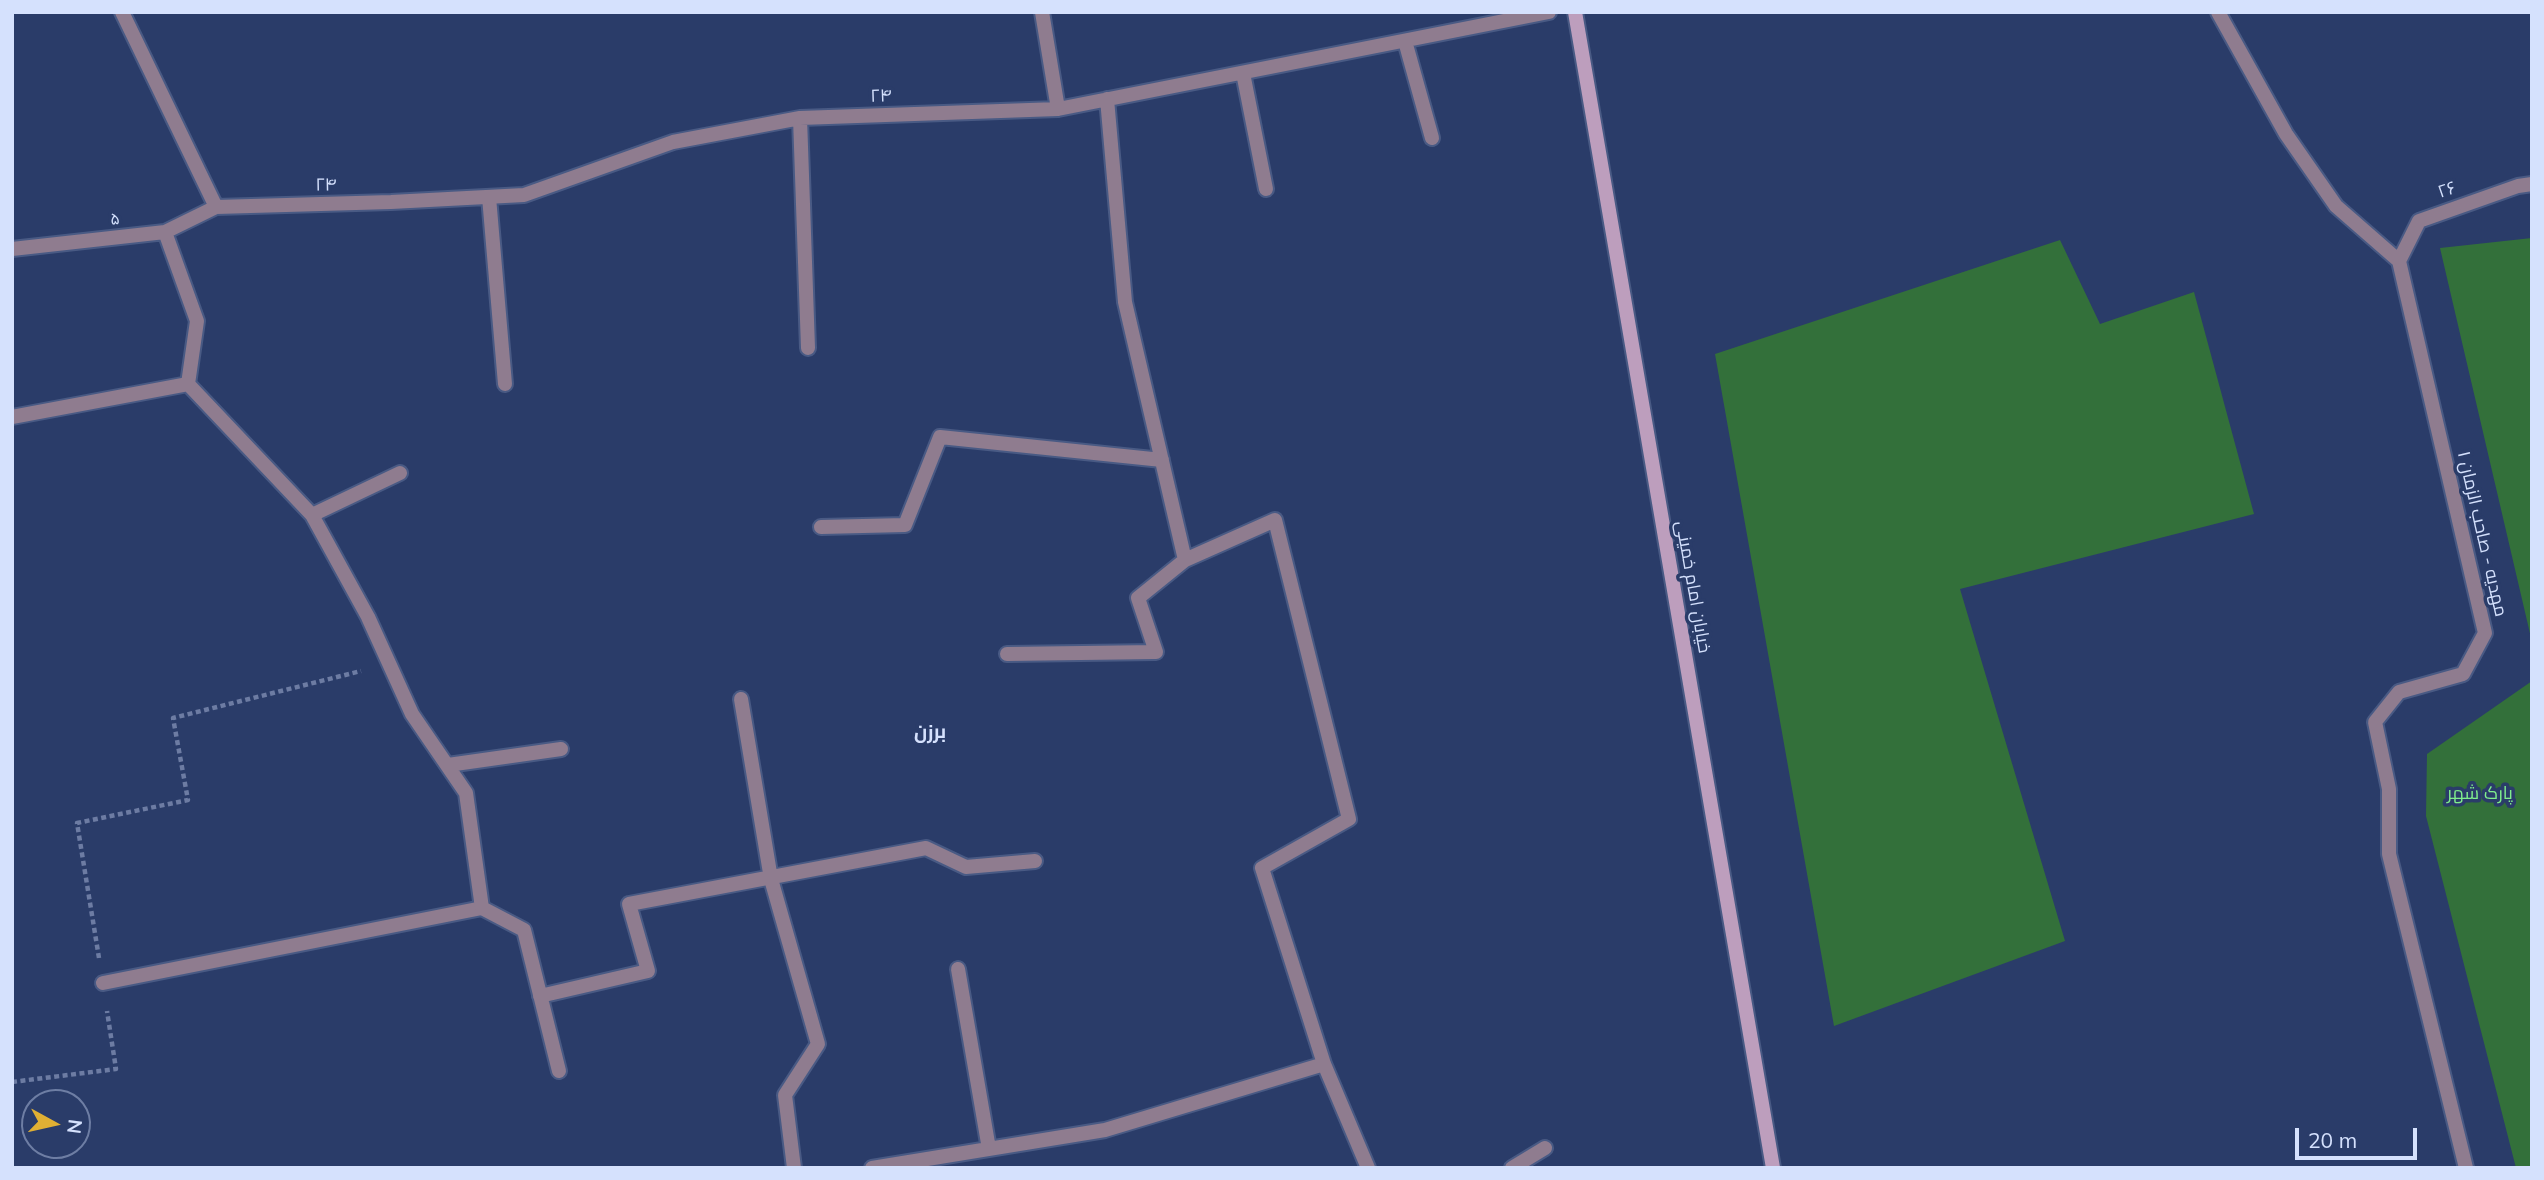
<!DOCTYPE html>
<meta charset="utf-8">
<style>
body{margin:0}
#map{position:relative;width:2544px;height:1180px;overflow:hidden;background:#2a3c69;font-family:Mulish,sans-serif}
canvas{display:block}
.frame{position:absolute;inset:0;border:14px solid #d5e1fd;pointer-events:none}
.north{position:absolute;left:21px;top:1089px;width:70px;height:70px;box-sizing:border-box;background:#2a3c69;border:2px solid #6e7ea4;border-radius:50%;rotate:98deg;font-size:19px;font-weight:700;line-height:28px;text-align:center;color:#d5e1fd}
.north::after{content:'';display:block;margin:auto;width:24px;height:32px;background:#e0b034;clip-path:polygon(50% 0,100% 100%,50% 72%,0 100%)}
.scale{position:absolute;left:2295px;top:1128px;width:122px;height:32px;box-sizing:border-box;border:4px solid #d5e1fd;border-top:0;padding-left:9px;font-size:21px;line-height:24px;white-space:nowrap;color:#d5e1fd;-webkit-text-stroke:5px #2a3c69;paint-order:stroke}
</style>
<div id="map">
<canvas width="2544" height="1180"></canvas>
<div class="frame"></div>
<div class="north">N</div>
<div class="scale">20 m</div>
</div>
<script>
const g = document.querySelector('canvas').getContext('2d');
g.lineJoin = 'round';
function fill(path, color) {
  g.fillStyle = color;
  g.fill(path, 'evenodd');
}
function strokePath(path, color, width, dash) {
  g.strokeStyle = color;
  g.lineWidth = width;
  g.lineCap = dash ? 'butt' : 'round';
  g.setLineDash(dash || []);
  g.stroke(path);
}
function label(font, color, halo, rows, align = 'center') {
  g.font = font + ' Mulish,Cairo,sans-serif';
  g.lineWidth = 7;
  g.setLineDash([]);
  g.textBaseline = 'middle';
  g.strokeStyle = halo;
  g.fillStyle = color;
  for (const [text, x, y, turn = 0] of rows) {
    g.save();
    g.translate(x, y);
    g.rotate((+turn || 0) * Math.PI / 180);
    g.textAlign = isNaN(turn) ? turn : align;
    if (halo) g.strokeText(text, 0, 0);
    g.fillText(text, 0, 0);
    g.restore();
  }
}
const green = new Path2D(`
 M2532,238V642L2440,248Z
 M2060,240L2100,324L2194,292L2254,514L1960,589L2065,941L1834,1026L1715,354Z
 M2532,681V1168H2516L2426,816L2427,754Z`);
const path = new Path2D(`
 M99,958L77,823L188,800L173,718L361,671
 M12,1082L116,1069L107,1011`);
const service = new Path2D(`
 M103,983L482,908`);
const minor = new Path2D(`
 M122,12L216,207
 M1042,12L1058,109
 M2218,12L2286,134L2336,206L2399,261
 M1405,41L1432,138
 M1243,73L1266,189
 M1107,99L1125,302L1185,560
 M800,118L808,348
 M489,197L505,384
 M165,232L197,321L188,384L312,515L368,617L412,714L466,793L482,908L524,930L559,1071
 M12,249L165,232L216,207L391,202L524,195L673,142L800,118L1058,109L1549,12
 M2399,261L2485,633L2463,674L2399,692L2375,722L2389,789V854L2466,1168
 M2399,261L2419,221L2518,186L2532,184
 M12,417L188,384
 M312,515L400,473
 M821,527L905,525L940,437L1162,460
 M1007,654L1156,652L1138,598L1185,560L1275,520L1349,819L1262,868L1324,1064L1368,1168
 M741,699L771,879L818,1044L785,1095L794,1168
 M448,765L561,749
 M958,969L989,1149
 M540,996L648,971L629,904L926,848L966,867L1035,861
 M872,1168L1105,1130L1324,1064
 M1512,1168L1545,1148`);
const secondary = new Path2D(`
 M1575,12L1773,1168`);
const streetNames = [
 ["۲۴",881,96,-2],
 ["۲۴",326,185,-1],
 ["۲۶",2447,190,-19],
 ["۵",115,219,-7],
 ["مهدیه - صاحب الزمان ۱",2482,534,77],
 ["خیابان امام خمینی",1693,587,80]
];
const parkNames = [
 ["پارک شهر",2480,794]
];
const neighbourhoodNames = [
 ["برزن",930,732]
];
fill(green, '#33703a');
strokePath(service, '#495a84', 18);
strokePath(minor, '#495a84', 18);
strokePath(secondary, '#495a84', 18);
strokePath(path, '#6d7ca3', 4.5, [5, 3.5]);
strokePath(service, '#8f7c8f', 14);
strokePath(minor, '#8f7c8f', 14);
strokePath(secondary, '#bd9ebd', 14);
label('18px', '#d5e1fd', '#2a3c69', streetNames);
label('18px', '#80ee8c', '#2a3c69', parkNames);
label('bold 19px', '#d5e1fd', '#2a3c69', neighbourhoodNames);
</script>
